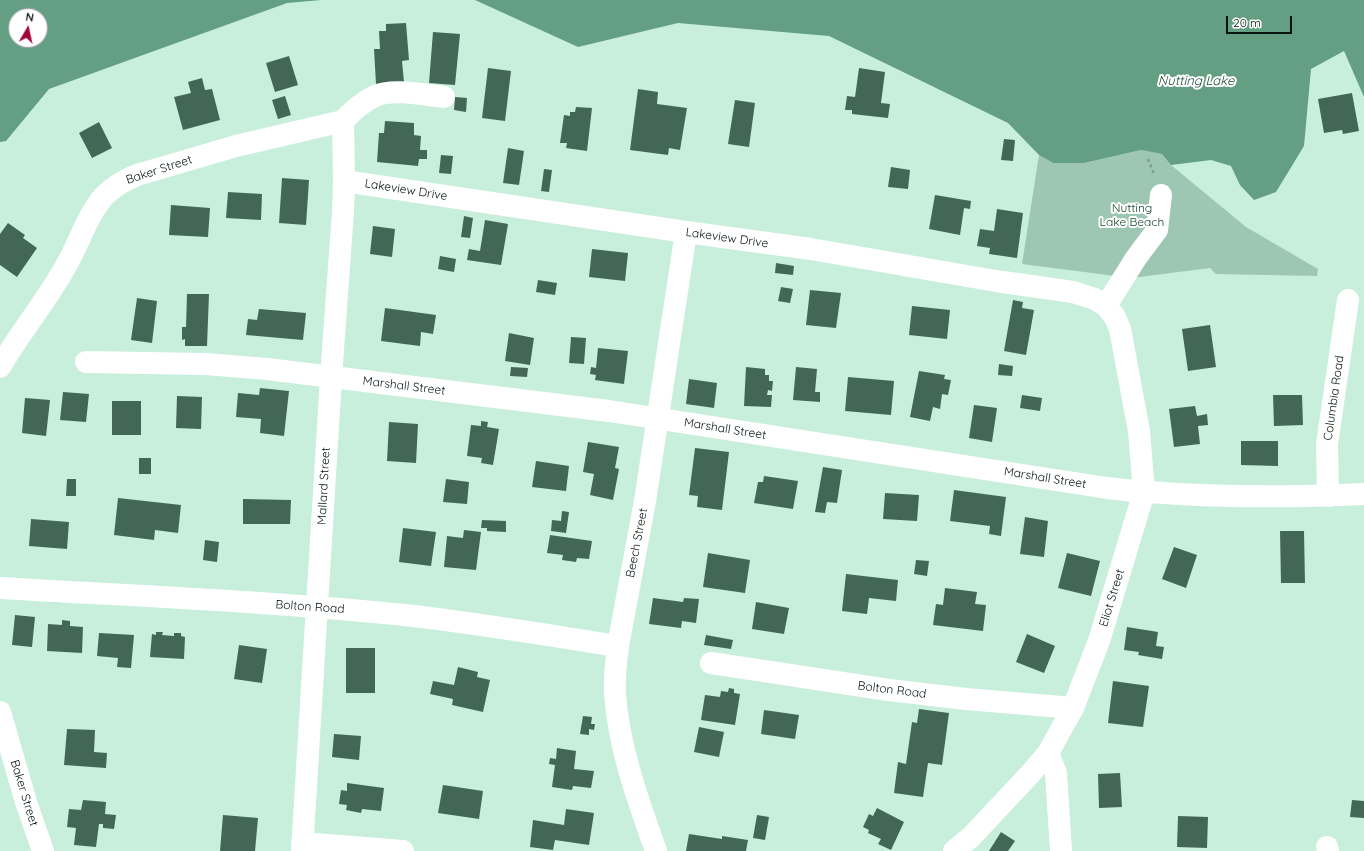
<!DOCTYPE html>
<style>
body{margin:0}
#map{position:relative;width:1364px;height:851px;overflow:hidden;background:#c8efdb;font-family:Quicksand,sans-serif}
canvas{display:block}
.north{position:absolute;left:8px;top:8px;width:40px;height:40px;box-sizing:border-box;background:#fff;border:1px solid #9ca19f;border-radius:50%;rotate:9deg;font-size:11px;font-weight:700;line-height:16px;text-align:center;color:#07150e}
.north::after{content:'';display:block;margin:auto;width:14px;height:18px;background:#a20439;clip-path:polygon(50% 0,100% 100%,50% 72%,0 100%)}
.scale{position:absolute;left:1226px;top:16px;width:66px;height:18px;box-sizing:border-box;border:2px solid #07150e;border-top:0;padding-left:5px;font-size:12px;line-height:14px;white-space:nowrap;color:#07150e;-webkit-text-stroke:3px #fff;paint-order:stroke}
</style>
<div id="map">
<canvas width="1364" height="851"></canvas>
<div class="north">N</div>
<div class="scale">20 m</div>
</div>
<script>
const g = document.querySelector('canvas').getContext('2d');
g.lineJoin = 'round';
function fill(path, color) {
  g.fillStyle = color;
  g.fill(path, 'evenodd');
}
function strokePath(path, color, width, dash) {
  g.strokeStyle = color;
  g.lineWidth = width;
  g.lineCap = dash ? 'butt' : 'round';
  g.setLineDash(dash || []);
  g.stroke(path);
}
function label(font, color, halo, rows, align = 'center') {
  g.font = font + ' Quicksand,sans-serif';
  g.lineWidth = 4;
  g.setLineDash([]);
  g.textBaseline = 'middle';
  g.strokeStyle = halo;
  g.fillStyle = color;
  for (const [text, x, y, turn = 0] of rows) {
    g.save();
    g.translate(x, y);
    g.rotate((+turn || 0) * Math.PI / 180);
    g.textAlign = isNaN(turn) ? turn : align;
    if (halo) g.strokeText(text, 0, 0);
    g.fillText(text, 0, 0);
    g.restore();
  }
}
const green = new Path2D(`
 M1141,150L1162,154L1171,165L1246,227L1318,269L1317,276L1216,274L1210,268L1131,278L1022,264L1039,155L1053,163H1084Z`);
const water = new Path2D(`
 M0,0H321L287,3L49,89L6,141L0,142ZM16,16H40V40H16Z
 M475,0H1364V97L1344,51L1311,69L1304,146L1276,192L1254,200L1240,185L1231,166L1211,160L1171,165L1162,154L1141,150L1084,163H1053L1039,155L1008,123L829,36L678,23L578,47Z`);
const building = new Path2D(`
 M406,23L409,60L402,61L404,82L376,84L374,49H380L379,31H386V24Z
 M433,32L460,34L455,85L429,83Z
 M289,56L298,85L275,92L266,63Z
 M488,68L511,71L505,121L482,118Z
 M859,68L885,72L881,103L890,104L888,118L852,114V110H845L847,96L855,97Z
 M202,78L205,90L212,89L220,120L183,130L174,97L191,93L188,82Z
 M638,89L658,92L657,104L687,108L680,150L669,148L668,155L630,150Z
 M1352,93L1359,131L1343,134L1342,130L1324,133L1318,99Z
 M285,96L291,115L278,119L272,100Z
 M455,97L467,98L466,112L454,110Z
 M735,100L755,103L749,147L728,144Z
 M576,107L592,108L587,151L566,148L567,143H560L564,115L570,116V112H575Z
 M385,121L414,123V135L421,136L420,150H427V159H419L418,166L377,162L379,133H384Z
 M99,122L112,148L92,158L79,133Z
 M1004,139L1015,140L1013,161L1001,160Z
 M508,148L524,151L519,185L503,183Z
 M441,155L453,156L451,174L439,173Z
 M891,167L910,170L908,189L888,187Z
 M544,169L552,170L549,192L541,191Z
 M282,178L309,180L306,225L279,223Z
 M228,192L262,194L261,220L226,218Z
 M935,195L971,201L970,209L964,208L960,235L929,229Z
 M171,205L210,208L208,237L169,235Z
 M997,209L1023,213L1017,258L989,254L990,248L977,246L980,229L994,231Z
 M464,216L473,218L470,238L461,237Z
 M485,220L508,224L501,265L467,260L469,249L480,251Z
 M8,223L25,235L23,238L37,248L17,277L0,265V234Z
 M373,226L395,229L392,257L370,254Z
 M592,249L628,253L625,281L589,277Z
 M440,256L456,259L454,272L438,269Z
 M776,263L794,266L793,275L775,273Z
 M538,280L557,283L555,295L536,292Z
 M781,287L793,289L790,303L778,301Z
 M810,290L841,293L836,328L806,325Z
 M187,294H209L207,346H185V339L182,340V327H186Z
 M137,298L157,301L152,343L131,340Z
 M1013,300L1023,302L1022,308L1034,310L1026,355L1004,351Z
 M912,306L950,310L947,339L909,335Z
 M385,308L436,315L433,334L421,332L420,346L381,341Z
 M259,309L306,313L303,340L246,335L248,319L257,320Z
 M1210,325L1216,367L1188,371L1182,329Z
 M509,333L534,338L530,365L505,361Z
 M571,337L586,338L584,364L569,363Z
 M598,348L628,351L624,384L595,380L596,375L590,374L591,367L596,368Z
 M999,364L1013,366L1012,376L998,375Z
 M511,367L528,368L527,377L510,376Z
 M746,367L765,369V375H769V381H773L772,391L768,390L767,395H772L771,407L744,406Z
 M796,367L817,369L815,392H820V402L793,400Z
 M919,371L945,375L944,379L951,380L948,395L942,394L940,409L933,407L930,421L910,417Z
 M848,377L894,381L891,415L845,411Z
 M689,379L717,383L714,408L686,404Z
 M260,388L289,391L284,436L260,433L261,419L236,417L238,393L259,395Z
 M63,392L89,394L86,422L60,420Z
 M1022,395L1042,398L1040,411L1020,408Z
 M1273,395H1302L1303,425L1274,426Z
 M177,396L202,397L201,429L176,428Z
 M25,398L50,400L46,436L22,433Z
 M112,401H141V435H112Z
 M974,405L997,408L992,442L969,438Z
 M1195,406L1197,416L1207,414L1208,425L1198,426L1200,444L1174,447L1169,409Z
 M481,421L488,422L487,427L499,429L493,465L481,463L482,458L467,456L471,425L481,426Z
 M389,422L418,424L416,463L387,461Z
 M1241,441H1278V466L1241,465Z
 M588,442L619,447L615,468L619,469L613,500L590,495L594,474L583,472Z
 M695,448L729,452L722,510L697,507L698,496L689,495Z
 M139,458H151V474H139Z
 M536,461L569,466L566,491L532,487Z
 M823,467L842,470L837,503L827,502L825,513L815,512Z
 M764,476L798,481L793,509L754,503L758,482H763Z
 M67,479H76V496H66Z
 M446,479L469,482L467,504L443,502Z
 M954,490L1006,497L1001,536L989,534L990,526L950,521Z
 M885,493L919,495L917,521L883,519Z
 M118,498L181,505L178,533L155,530L154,540L114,535Z
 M243,499L291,500L290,524H243Z
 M562,511L569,512L566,533L551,531L552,520L561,521Z
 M1025,517L1048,521L1044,557L1020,554Z
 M31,519L69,522L67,549L29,546Z
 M482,520L506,521V532L487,531V528H481Z
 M403,528L436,532L431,566L399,562Z
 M464,530L481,532L476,570L444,567L447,536L463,538Z
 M1280,531H1304L1305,583H1281Z
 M550,535L592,541L589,559L577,558L576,562L562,560L563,555L547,553Z
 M205,540L219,542L217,562L203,560Z
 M1174,547L1197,555L1186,588L1162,579Z
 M708,553L750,560L745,593L703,587Z
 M1067,553L1100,561L1091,596L1058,588Z
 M916,560L929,561L927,576L914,574Z
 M846,574L898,580L896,601L869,598L867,614L842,611Z
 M945,588L977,592L975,604L986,605L983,631L933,625L936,604L943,605Z
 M653,598L683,602L684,598L699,599L696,623L682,621L681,628L649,624Z
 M756,602L789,608L784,634L752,629Z
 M15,615L35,617L32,647L12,645Z
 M62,620L70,621V626L83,627L82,653L47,651L48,624L62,625Z
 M1127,627L1158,632L1156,646L1164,647L1162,659L1138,655L1139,652L1124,650Z
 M156,632H163L162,635L174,636V633H181V636L185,637L184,659L150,657L152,634L156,635Z
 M99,633L134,635L131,668L117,667L118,658L97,656Z
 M1027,634L1055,646L1044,673L1016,662Z
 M706,635L733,640L731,649L704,645Z
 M239,645L267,649L262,683L234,679Z
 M346,648H375V693H346Z
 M458,667L478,672L477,677L490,680L483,712L452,705L453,699L430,694L433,681L454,685Z
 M1113,681L1149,686L1143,727L1108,723Z
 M729,688L734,689V693L740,694L735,725L701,720L705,695L720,697L721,691L728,692Z
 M919,709L949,713L942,765L928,763L923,797L894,793L898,762L906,764L912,722L917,723Z
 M764,710L799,715L795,739L761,734Z
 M583,716L592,717L591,724H595L594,730L589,729V735L580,734Z
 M699,727L724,732L719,757L694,752Z
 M67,729L95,730L94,752L107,753L106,768L64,765Z
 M334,734L361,736L359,760L332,757Z
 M557,748L576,751L574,769L594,771L591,788L573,786L572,790L552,787L555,765L549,764L550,758L556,759Z
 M1120,773L1122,807L1099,808L1098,774Z
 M347,783L384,788L381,811L362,809L361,813L346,810L347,805L339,804L341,790L347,791Z
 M443,785L483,791L479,819L438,813Z
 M83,800L106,802L105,814L116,815L114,829L103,828V824H99L96,847L74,845L76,828L67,827L69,809L81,810Z
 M1352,800L1364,801V818L1350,817Z
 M877,808L904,822L891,850L878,844L881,839L868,833L869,830L863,827L869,814L873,816Z
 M566,809L594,813L589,845L555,840L553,850L530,847L533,820L564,825Z
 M223,815L258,818L255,851H220Z
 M757,815L769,817L765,840L753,838Z
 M1178,816L1208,817L1207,848L1177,847Z
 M1001,832L1015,841L1008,851H989Z
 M689,834L722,839V836L748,840L746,851H686Z`);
const path = new Path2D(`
 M1148,159L1154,174`);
const minor = new Path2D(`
 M343,121C353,111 362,102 375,96C393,88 424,95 444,97
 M344,181L686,232L811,249L996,281L1073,292L1095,299L1106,306L1115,317L1120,329L1139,431L1144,492L1099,641L1073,708L1048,753L1031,773L971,837L954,851
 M1106,306L1136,258L1157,230L1161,195
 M86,362L206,364L267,369L609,411L1107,488C1194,498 1277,498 1364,494
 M0,367C19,334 44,304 63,271C78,247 86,217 104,196C114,186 125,180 137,175L236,146L343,121
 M1328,496L1327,444L1348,300
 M0,588C135,596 270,601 405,615C476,623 547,635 618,646
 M711,663L889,690L966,699L1073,708
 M0,712L26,802L43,851
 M1048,753L1056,773L1061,851
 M302,843L403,851
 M1327,847L1328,851
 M302,851L331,377L343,212L344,181L343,121
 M656,851C638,800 619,749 615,694C614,678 616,662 618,646L645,501L686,232`);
const streetNames = [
 ["Baker Street",159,170,-18],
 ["Lakeview Drive",406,190,9],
 ["Lakeview Drive",727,238,8],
 ["Marshall Street",404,386,7],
 ["Columbia Road",1334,398,-82],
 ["Marshall Street",725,429,9],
 ["Marshall Street",1045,478,9],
 ["Mallard Street",324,486,-87],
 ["Beech Street",637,543,-79],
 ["Eliot Street",1112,598,-73],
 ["Bolton Road",310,607,4],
 ["Bolton Road",892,690,7],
 ["Baker Street",24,793,73]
];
const parkNames = [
 ["Nutting",1132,208],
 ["Lake Beach",1132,222]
];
const waterNames = [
 ["Nutting Lake",1196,81]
];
fill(green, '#9dc7b2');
fill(water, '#649e83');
fill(building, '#436756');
strokePath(path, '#7f9d8e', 2.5, [3, 3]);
strokePath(minor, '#fff', 22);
label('12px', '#07150e', '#fff', streetNames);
label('12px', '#144431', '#fff', parkNames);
label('italic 13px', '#1d4c38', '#fff', waterNames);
</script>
